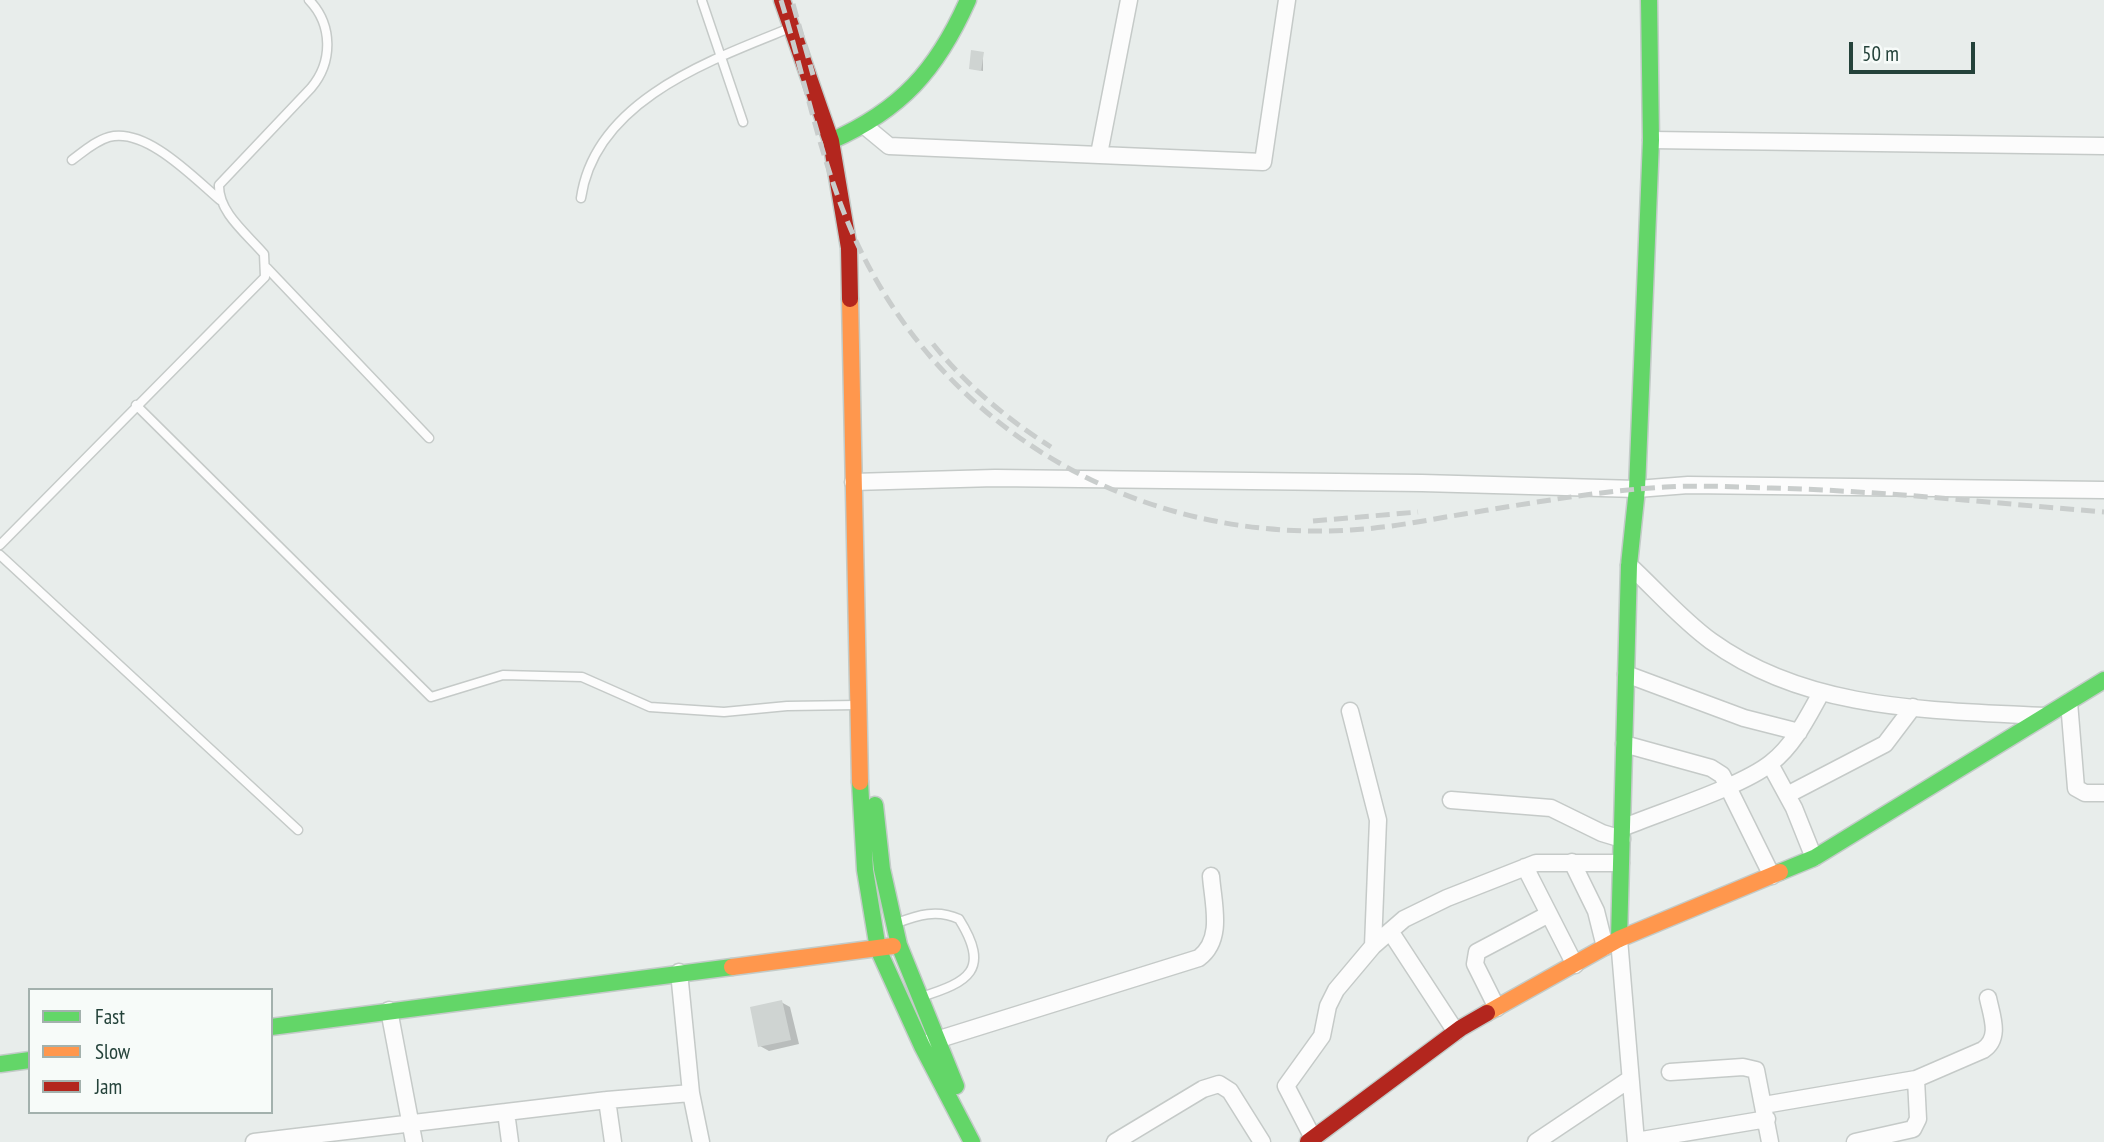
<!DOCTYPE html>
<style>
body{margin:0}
#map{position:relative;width:2104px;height:1142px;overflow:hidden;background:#e8edeb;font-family:"PT Sans Narrow",sans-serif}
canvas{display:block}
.legend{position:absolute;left:28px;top:988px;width:245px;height:126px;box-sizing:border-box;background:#f7fbf9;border:2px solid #a3b1ad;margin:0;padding:9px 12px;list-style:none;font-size:21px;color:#24423a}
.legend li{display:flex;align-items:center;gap:14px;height:35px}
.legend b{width:35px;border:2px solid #a3b1ad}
.scale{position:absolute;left:1849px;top:42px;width:126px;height:32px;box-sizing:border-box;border:4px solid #24423a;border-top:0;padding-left:9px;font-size:21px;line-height:24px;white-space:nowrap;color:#24423a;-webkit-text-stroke:5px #f7fbf9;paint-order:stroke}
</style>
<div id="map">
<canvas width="2104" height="1142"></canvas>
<ul class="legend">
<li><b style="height:9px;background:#63d668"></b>Fast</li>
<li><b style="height:9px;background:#ff974d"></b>Slow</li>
<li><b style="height:9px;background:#b3261e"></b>Jam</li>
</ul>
<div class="scale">50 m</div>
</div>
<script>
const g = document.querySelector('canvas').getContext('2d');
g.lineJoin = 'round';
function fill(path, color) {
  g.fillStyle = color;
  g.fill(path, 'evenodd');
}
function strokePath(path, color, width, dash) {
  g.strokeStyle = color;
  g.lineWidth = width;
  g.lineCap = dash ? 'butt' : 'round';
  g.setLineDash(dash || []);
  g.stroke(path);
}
const shadow = new Path2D(`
 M983,54V71L973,69Z
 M781,1002L790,1007L799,1044L769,1051L760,1046Z`);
const building = new Path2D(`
 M971,50L984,52L981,71L969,69Z
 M782,1000L791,1040L758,1047L750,1007Z`);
const lane = new Path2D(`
 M702,1L743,122
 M72,160C83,152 95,141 109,137C146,127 194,178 220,200
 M581,198C595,100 711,60 790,28
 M267,268L429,438
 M136,405L431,697L503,675L582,677L650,707L724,712L787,706L857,705
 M0,545L265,277L264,254C247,234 218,212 219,185L311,88C333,62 333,25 309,0
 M0,555L298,830
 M897,923C918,915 937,909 959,919C991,970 969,982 921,997`);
const street = new Path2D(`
 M866,127L889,146L1263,162L1287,0
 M1651,140L2104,146
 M1099,154L1129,0
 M853,482L995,478L1422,483L1637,489L1688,485L2104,490
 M1629,565C1656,590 1682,620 1711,641C1808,711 1930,710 2045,716
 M1626,674L1744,718L1799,732
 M2069,702L2076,788L2085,793H2104
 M1350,711L1378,820L1373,946
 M1624,744L1711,768L1722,775L1772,876
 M1770,764L1794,808L1814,858
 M1787,795L1885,744L1913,707
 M1451,800L1551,808L1602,833L1622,839
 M1622,828C1660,812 1741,787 1771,763C1794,745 1807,718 1821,693
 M1572,862L1596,911L1605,947
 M1525,867L1575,965
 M1390,931L1456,1032
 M1619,939L1636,1142
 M679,972L691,1093L701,1142
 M1497,1008L1475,964L1477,952L1549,914
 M389,1010L414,1142
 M930,1042L1199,958C1224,939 1213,904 1211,876
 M1670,1072L1743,1067L1756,1070L1770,1142
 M607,1100L613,1142
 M1764,1105L1916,1079L1983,1050C2001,1038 1992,1017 1988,998
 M506,1112L510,1142
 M1313,1138L1286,1086L1322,1036L1328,1006L1336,990L1373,946L1404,919L1447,898L1536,863H1621
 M1636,1141L1767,1119
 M254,1142L607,1100L691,1093
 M1115,1142L1203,1089L1219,1084L1230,1091L1262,1142
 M1536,1142L1630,1079
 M1855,1142L1913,1129L1918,1119L1916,1079`);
const fast = new Path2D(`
 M831,141C901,110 937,70 968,0
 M860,782L865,870L878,949L922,1046L972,1142
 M875,805L882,869L899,945L956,1086
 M1780,872L1814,858L2104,680
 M1619,939L1629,565L1637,489L1651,140L1649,0
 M271,1027L732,967
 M0,1064L30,1060`);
const slow = new Path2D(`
 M850,299L860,782
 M732,967L893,946
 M1487,1013L1619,939L1780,872`);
const jam = new Path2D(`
 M782,0L831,141L849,248L850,299
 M1308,1142L1461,1028L1487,1013`);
const rail = new Path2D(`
 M781,0C805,79 821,165 856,241C945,433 1141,543 1351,530C1389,528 1427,520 1464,514C1531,503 1598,491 1665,487C1700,485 1736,487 1771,488C1882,491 1993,503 2104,512
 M793,4L813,75
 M933,344C966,385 1007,419 1051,447
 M1313,521L1418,512`);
fill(shadow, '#0003');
fill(building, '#cfd4d2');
strokePath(lane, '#c5cac8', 11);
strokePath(street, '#c5cac8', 19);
strokePath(fast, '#c3cbc8', 19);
strokePath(slow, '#c3cbc8', 19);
strokePath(jam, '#c3cbc8', 19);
strokePath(lane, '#fcfcfc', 8);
strokePath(street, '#fcfcfc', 16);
strokePath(fast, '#63d668', 16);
strokePath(slow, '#ff974d', 16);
strokePath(jam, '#b3261e', 16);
strokePath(rail, '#c9cdcc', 5, [14, 7]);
</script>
